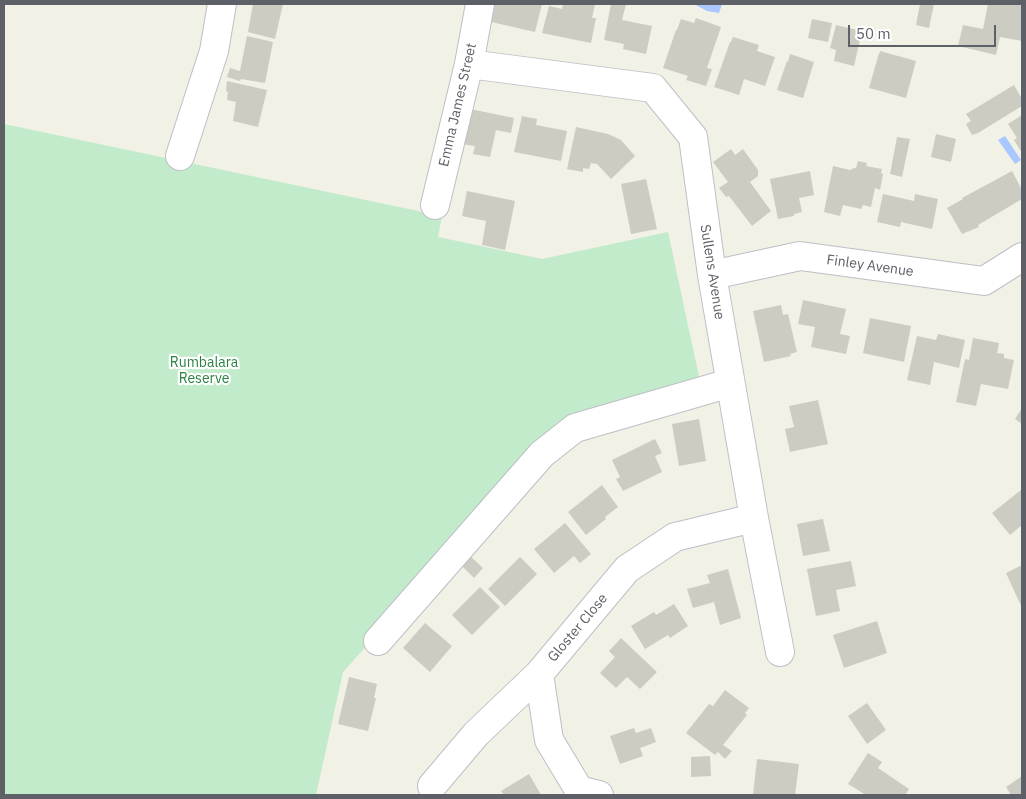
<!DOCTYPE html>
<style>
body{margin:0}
#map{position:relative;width:1026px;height:799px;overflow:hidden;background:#f1f1e6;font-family:"IBM Plex Sans",sans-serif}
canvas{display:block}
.frame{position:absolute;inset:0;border:5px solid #5e6068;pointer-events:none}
.scale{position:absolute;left:848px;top:25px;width:148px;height:22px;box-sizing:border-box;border:2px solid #5e6068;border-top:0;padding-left:6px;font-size:15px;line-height:18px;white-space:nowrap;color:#5e6068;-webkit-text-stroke:4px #fff;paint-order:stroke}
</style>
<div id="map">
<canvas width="1026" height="799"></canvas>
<div class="frame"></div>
<div class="scale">50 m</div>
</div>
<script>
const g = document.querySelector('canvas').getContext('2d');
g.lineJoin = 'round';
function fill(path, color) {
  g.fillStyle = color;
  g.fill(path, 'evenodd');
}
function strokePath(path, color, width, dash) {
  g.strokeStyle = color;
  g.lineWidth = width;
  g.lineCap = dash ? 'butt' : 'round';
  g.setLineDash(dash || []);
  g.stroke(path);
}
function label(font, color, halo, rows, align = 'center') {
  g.font = font + ' "IBM Plex Sans",sans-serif';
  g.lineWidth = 4.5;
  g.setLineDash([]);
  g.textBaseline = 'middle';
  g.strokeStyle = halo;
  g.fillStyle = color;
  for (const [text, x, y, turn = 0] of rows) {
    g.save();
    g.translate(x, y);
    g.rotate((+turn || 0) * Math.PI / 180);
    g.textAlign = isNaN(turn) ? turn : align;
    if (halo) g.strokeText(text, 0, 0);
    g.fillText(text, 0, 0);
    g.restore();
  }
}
const green = new Path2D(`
 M4,124L442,216L438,237L542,259L668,232L701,386L563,427L343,672L316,795H4Z`);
const water = new Path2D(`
 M696,4H722L719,13L707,11L696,5Z
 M1005,136L1021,160L1015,164L998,140Z`);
const building = new Path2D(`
 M253,4H283L275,39L248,32Z
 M491,4H542L535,32L487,21Z
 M563,4H595L592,18H596L591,43L542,33L549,6L562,9Z
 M611,4H626L622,20L652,26L646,54L623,49L624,44L604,40Z
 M920,4H934L929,28L916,25Z
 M988,4H1022V41L1000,37L996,55L958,46L963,25L983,29Z
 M696,18L721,27L707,68L712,69L706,86L686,80L688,76L663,68L676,30H677L681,19L694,23Z
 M812,19L832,23L828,42L808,38Z
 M836,25L862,31L854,66L834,61L836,50L830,48Z
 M247,36L273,42L265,83L241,79L240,81L227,77L230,68L240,71Z
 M733,37L759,45L757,51L775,57L765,86L744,79L739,95L714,87L730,42H731Z
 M880,51L916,61L906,98L869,88L879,53H880Z
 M790,54L814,62L803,98L777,90L787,61L788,62Z
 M227,81L267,90L258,127L233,121L236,102L227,100L228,92L226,91Z
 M1014,85L1022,99V106L978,133L972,135L966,124L971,121L966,114Z
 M470,109L514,118L511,133L496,130L490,157L473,154L475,146L462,144Z
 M1022,115V153L1014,140L1017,138L1008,124Z
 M522,116L537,119L536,125L567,131L561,161L514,152Z
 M576,127L608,134L621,140L635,156L611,179L597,164L591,163L589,169L583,168V172L567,169Z
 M936,134L956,139L951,162L931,157Z
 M897,137L910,139L902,177L890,174Z
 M731,149L735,155L743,149L758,170V176L750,182L771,211L752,226L729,196L726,197L719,188L728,182L713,162Z
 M858,161L867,163L866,166L882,169L881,173L883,174L880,190L875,188L871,207L863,205L861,209L843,205L840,216L824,212L833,166L850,170L854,168H856Z
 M810,171L814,195L799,198L802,212L794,214V216L778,219L770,179Z
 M1012,171L1022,190V199L978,225L979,227L962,234L947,208L963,199L962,198Z
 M646,179L657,229L631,234L621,184Z
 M467,191L515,201L505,250L482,245L486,221L462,216Z
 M883,194L914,201L915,194L938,199L932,229L901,222L900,227L877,222Z
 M803,300L846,309L840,334L850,336L846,354L811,347L815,327L798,324Z
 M781,305L783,315L788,314L797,352L790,354L791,356L764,362L753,311Z
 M870,318L911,326L904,362L863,353Z
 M938,334L965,340L959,368L934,362L930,385L907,380L917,336L936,340Z
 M973,338L999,343L997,353L1004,354V358L1014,360L1008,389L981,384L976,406L956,402L965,359L969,360Z
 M818,400L828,444L790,452L785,429L794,427L789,406Z
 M1022,408V424L1015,419Z
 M699,419L706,461L679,466L672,424Z
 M655,439L662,453L655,456L662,472L623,491L616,479L620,477L612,460Z
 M602,485L618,507L605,517L606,519L586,535L568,512Z
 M1021,490L1022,491V525L1010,535L992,513Z
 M823,519L830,551L803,556L797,524Z
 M565,523L591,554L580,563L574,556L554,573L534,549Z
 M469,555L483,568L474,578L460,564Z
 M520,557L537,574L505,606L488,589Z
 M851,561L856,586L836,590L840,611L816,616L807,569Z
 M1022,565V608L1006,573Z
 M728,569L741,618L720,625L714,602L693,608L687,589L710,583L707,575Z
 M480,587L500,607L472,635L452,615Z
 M674,604L688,626L670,638L668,635L645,649L631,626L654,612L656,615Z
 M877,621L887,653L844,668L833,635Z
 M425,623L452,646L430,672L403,648Z
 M621,638L657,672L640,689L627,677L616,688L600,673L615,657L609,651Z
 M349,677L377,684L374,698H376L368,731L338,724Z
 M725,690L749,708L745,713L747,715L723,745L732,751L725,759L718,752L715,755L686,733L709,704L713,706Z
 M867,703L886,730L867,744L848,716Z
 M634,728L636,733L651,728L656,742L640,748L643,756L620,764L610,736Z
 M868,753L882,762L878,768L909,789L905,795H866L848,784Z
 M710,756L711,776L691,777V757Z
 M757,759L799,764L795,795H753Z
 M529,774L541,795H504L501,791Z
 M1022,776V795H1011L1006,787Z`);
const minor = new Path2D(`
 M469,64L653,88L693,137L712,275L754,518L780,652
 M180,156L214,51L222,4
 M435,205L469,64L480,4
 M712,275L800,256L984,281L1022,257
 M378,641L542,454L575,428L730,383
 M539,674L549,740L579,790L599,795
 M432,786L476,734L539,674L627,569L675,537L754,518`);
const streetNames = [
 ["Emma James Street",458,105,-77],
 ["Finley Avenue",870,266,8],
 ["Sullens Avenue",712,272,81],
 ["Gloster Close",578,628,-50]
];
const parkNames = [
 ["Rumbalara",204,363],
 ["Reserve",204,379]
];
fill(green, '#c1ebca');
fill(water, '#a9c8ff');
fill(building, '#cdccc3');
strokePath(minor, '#bebfc6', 30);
strokePath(minor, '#fff', 28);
label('14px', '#5e6068', '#fff', streetNames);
label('14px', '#2b8141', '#fff', parkNames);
</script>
